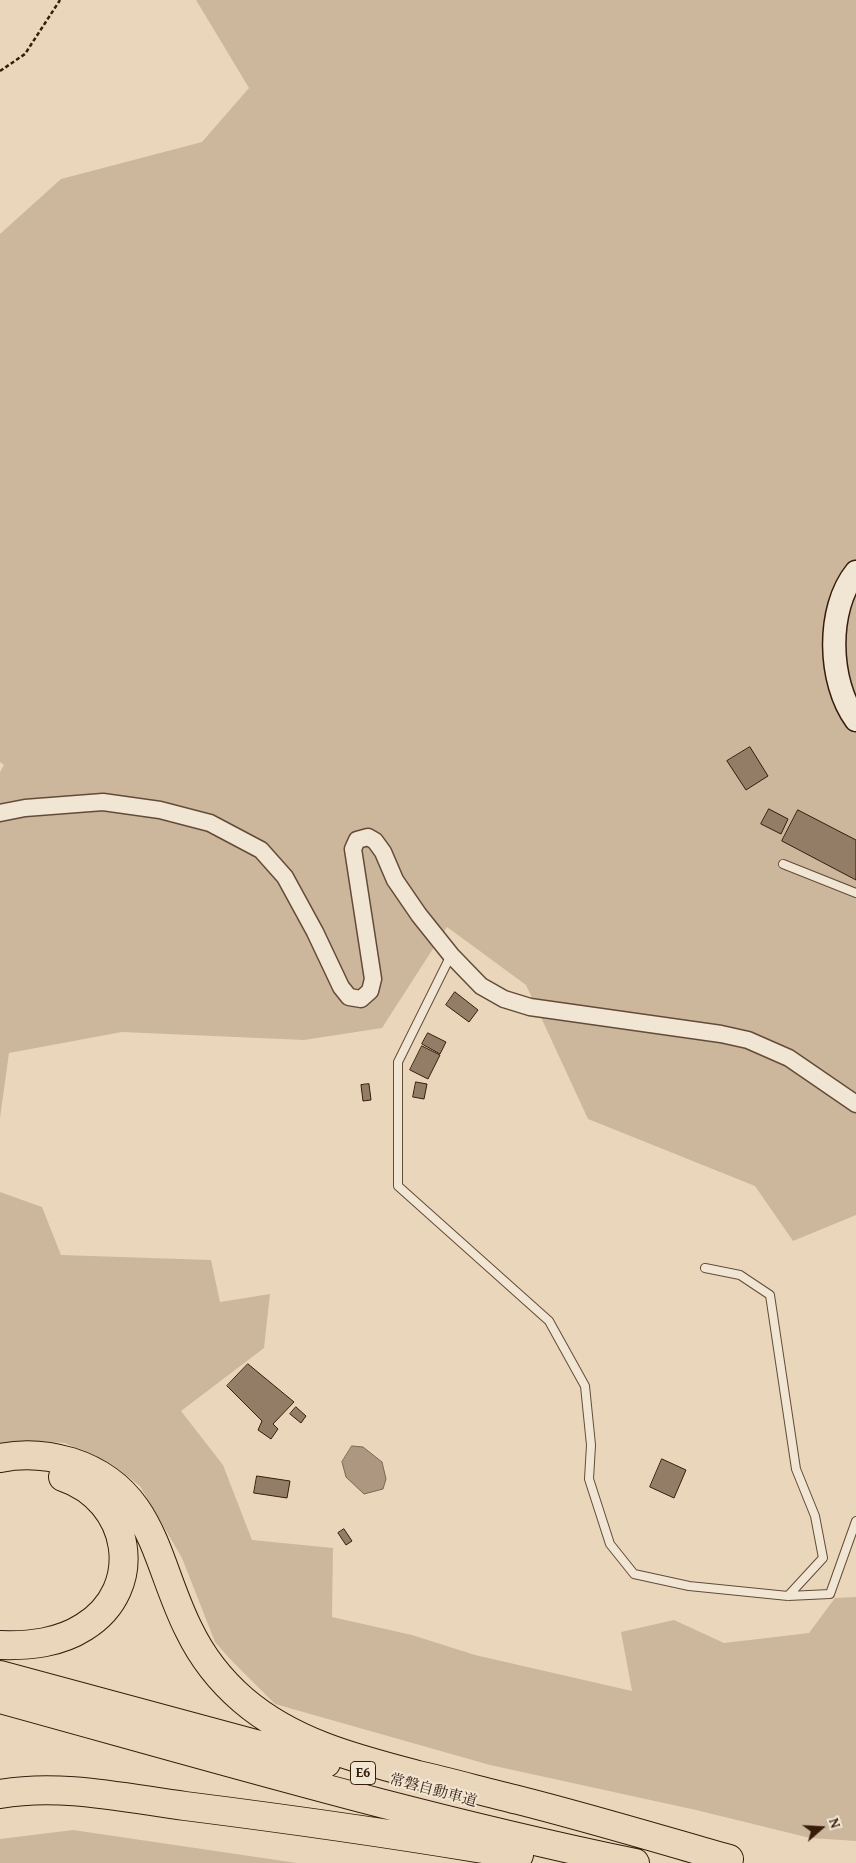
<!DOCTYPE html>
<meta charset="utf-8">
<style>
body{margin:0}
#map{position:relative;width:856px;height:1863px;overflow:hidden;background:#ead7bb;font-family:"Gentium Book Plus",serif}
canvas{display:block}
.north{position:absolute;left:796px;top:1803px;width:50px;height:50px;-webkit-text-stroke:4px #f1e5d3;paint-order:stroke;rotate:71deg;font-size:14px;font-weight:700;line-height:20px;text-align:center;color:#371c0c}
.north::after{content:'';display:block;margin:auto;width:18px;height:22px;background:#371c0c;clip-path:polygon(50% 0,100% 100%,50% 72%,0 100%)}
</style>
<div id="map">
<canvas width="856" height="1863"></canvas>
<div class="north">N</div>
</div>
<script>
const g = document.querySelector('canvas').getContext('2d');
g.lineJoin = 'round';
function fill(path, color) {
  g.fillStyle = color;
  g.fill(path, 'evenodd');
}
function strokePath(path, color, width, dash) {
  g.strokeStyle = color;
  g.lineWidth = width;
  g.lineCap = dash ? 'butt' : 'round';
  g.setLineDash(dash || []);
  g.stroke(path);
}
function label(font, color, halo, rows, align = 'center') {
  g.font = font + ' "Gentium Book Plus","Noto Serif JP",serif';
  g.lineWidth = 4;
  g.setLineDash([]);
  g.textBaseline = 'middle';
  g.strokeStyle = halo;
  g.fillStyle = color;
  for (const [text, x, y, turn = 0] of rows) {
    g.save();
    g.translate(x, y);
    g.rotate((+turn || 0) * Math.PI / 180);
    g.textAlign = isNaN(turn) ? turn : align;
    if (halo) g.strokeText(text, 0, 0);
    g.fillText(text, 0, 0);
    g.restore();
  }
}
const green = new Path2D(`
 M196,0H856V1215L793,1241L755,1186L588,1119L526,985L447,927L382,1028L304,1040L122,1032L9,1053L0,1118V772L4,765L0,762V234L61,179L202,142L249,88Z
 M0,1192L42,1207L61,1255L211,1260L220,1302L270,1294L264,1348L181,1411L223,1465L252,1540L333,1548L332,1617L412,1635L475,1655L632,1691L621,1632L674,1620L724,1643L809,1633L835,1598L856,1597V1841L810,1838L696,1810L490,1765L275,1704L230,1659L215,1642L182,1558L140,1486L114,1466L65,1443L44,1441L0,1449Z
 M73,1830L297,1863H0V1839Z`);
const water = new Path2D(`
 M352,1446L363,1447L382,1462L386,1479L383,1489L364,1494L346,1477L342,1462Z`);
const building = new Path2D(`
 M750,747L768,776L746,790L727,761Z
 M769,809L788,819L781,834L761,824Z
 M798,810L856,840V880L782,841Z
 M455,992L478,1010L469,1022L446,1005Z
 M428,1033L446,1042L440,1054L422,1044Z
 M422,1046L440,1055L428,1079L410,1070Z
 M416,1082L427,1084L424,1099L413,1097Z
 M369,1084L371,1100L363,1101L361,1085Z
 M248,1364L294,1402L273,1424L278,1429L271,1439L258,1430L262,1421L227,1386Z
 M296,1407L306,1416L301,1423L290,1414Z
 M662,1459L686,1470L674,1498L650,1487Z
 M257,1476L290,1481L287,1498L254,1493Z
 M344,1529L352,1541L346,1545L338,1533Z`);
const path = new Path2D(`
 M0,71L25,54L60,0`);
const lane = new Path2D(`
 M783,864L856,893
 M451,955L398,1062V1186L549,1321L585,1386L591,1445L589,1479L610,1544L634,1574L689,1586L788,1596L830,1594L856,1521
 M705,1268L740,1275L770,1295L796,1469L815,1516L823,1558L788,1596`);
const street = new Path2D(`
 M0,813L25,808L103,802L160,810L210,823L261,850L285,877L315,932L341,987L349,997L361,999L370,991L373,979L353,849L357,840L368,837L375,841L383,852L395,880L419,915L451,955L481,986L504,999L530,1007L721,1034L748,1040L789,1058L856,1104`);
const secondary = new Path2D(`
 M856,572C826,609 828,682 856,720`);
const highway = new Path2D(`
 M0,1458C24,1453 48,1455 71,1462C155,1489 155,1563 189,1630C202,1657 221,1681 243,1700C293,1743 357,1759 418,1775C452,1783 485,1792 518,1800C589,1818 659,1839 729,1859
 M0,1645C30,1646 59,1643 84,1627C147,1588 131,1500 63,1477
 M0,1675L326,1763
 M0,1699C211,1757 421,1819 635,1863
 M0,1794C60,1783 125,1798 185,1806C296,1820 408,1836 519,1855`);
const shields = [
 [363,1773,25]
];
const shieldNames = [
 ["E6",363,1773]
];
const streetNames = [
 ["常磐自動車道",433,1791,15]
];
fill(green, '#ccb79d');
fill(water, '#ad9780');
strokePath(water, '#7e6652', 1);
fill(building, '#947d67');
strokePath(building, '#371c0c', 1);
strokePath(lane, '#644b38', 10);
strokePath(street, '#644b38', 19);
strokePath(secondary, '#371c0c', 25);
strokePath(highway, '#371c0c', 30);
strokePath(path, '#371c0c', 2.5, [4, 2.5]);
strokePath(lane, '#f1e5d3', 8);
strokePath(street, '#f1e5d3', 16);
strokePath(secondary, '#f1e5d3', 22);
strokePath(highway, '#ead7bb', 28);
for (const [x, y, w] of shields) {
  const box = new Path2D();
  box.roundRect(x - w / 2, y - 11.5, w, 23, 4);
  g.fillStyle = '#f1e5d3';
  g.fill(box);
  strokePath(box, '#371c0c', 1);
}
label('bold 14px', '#371c0c', null, shieldNames);
label('15px', '#371c0c', '#f1e5d3', streetNames);
</script>
